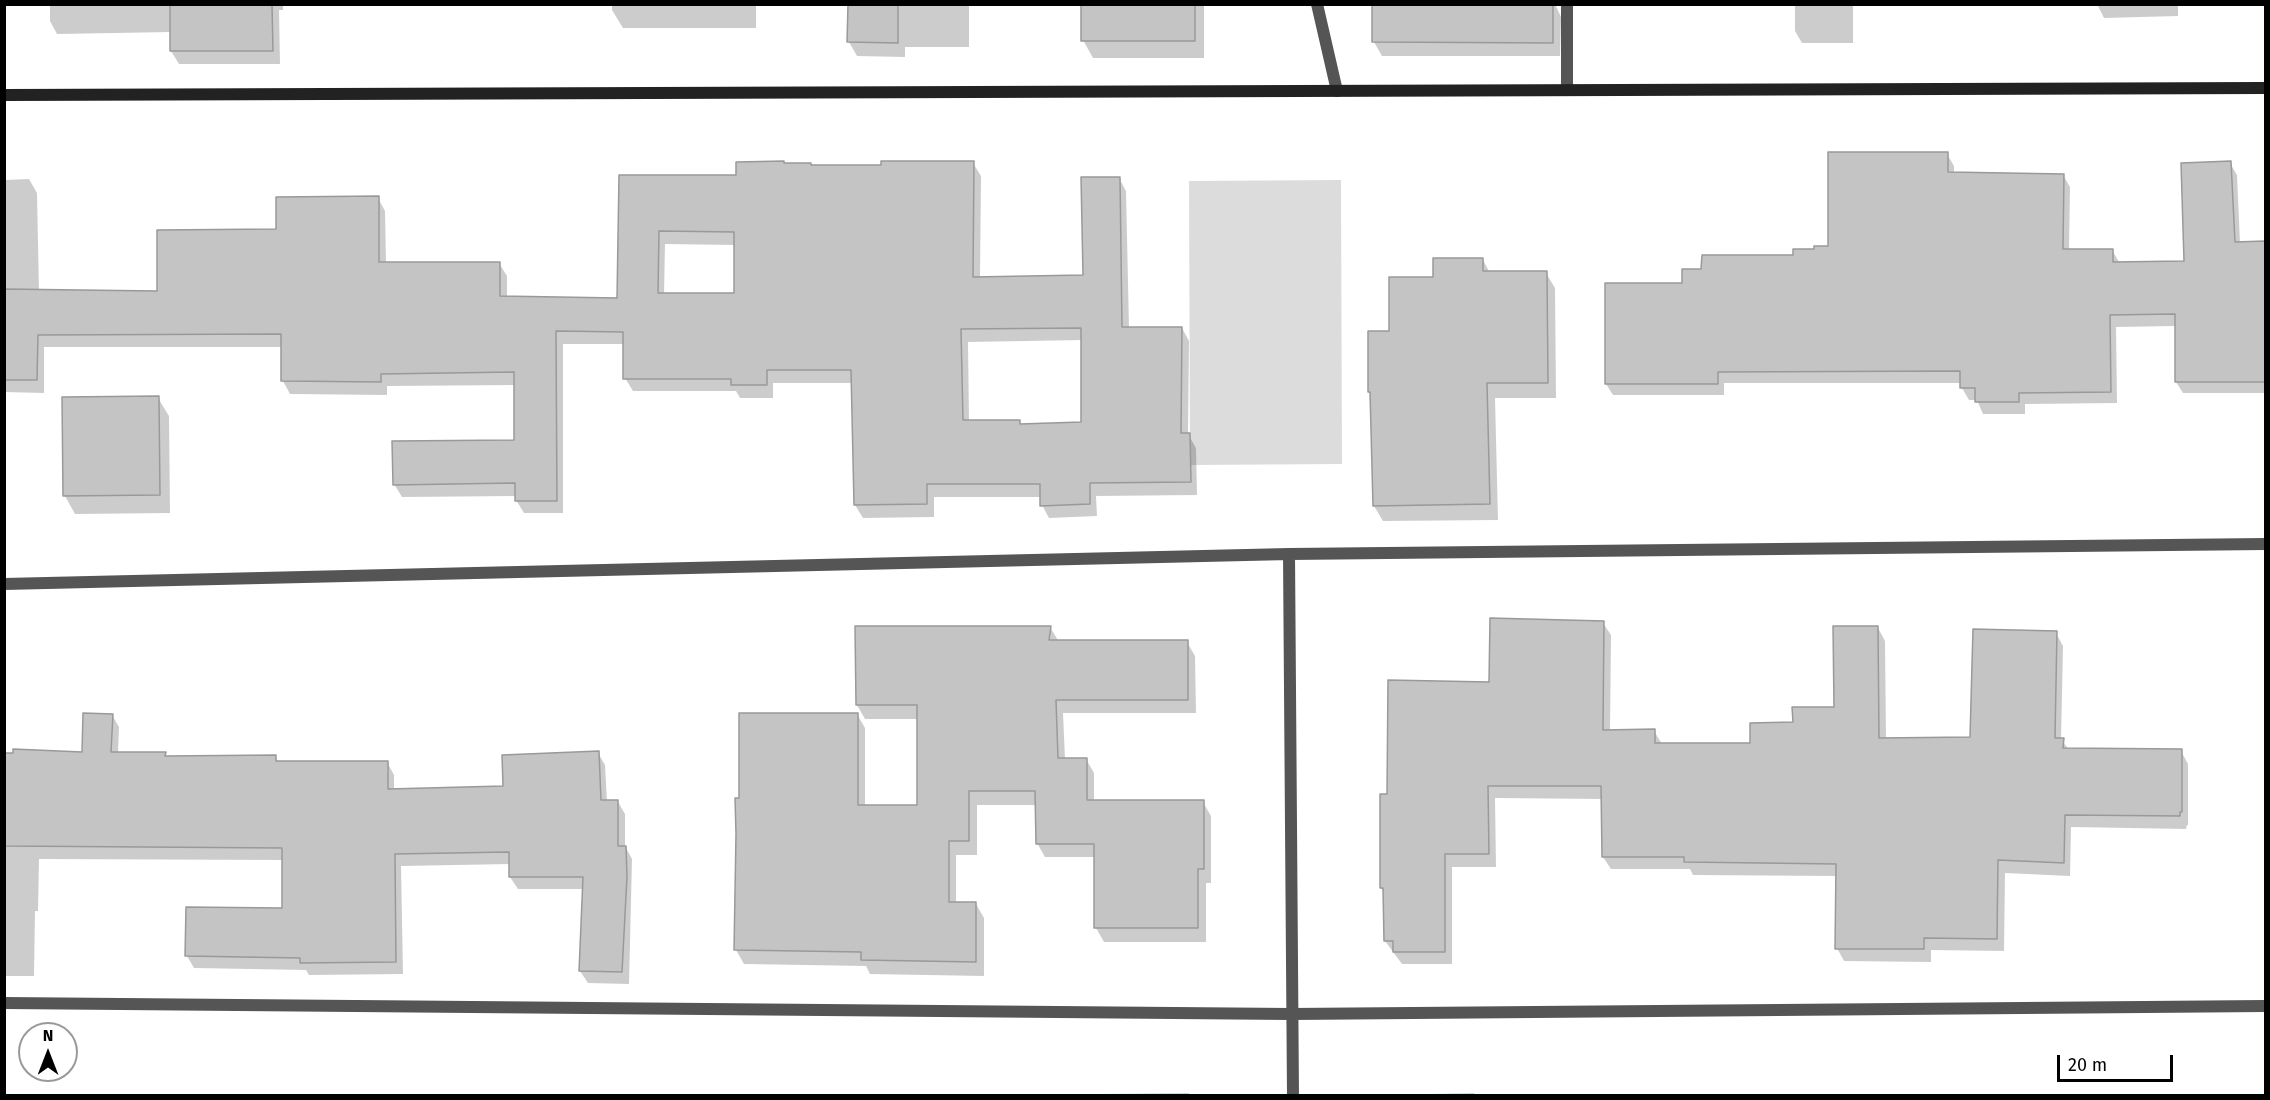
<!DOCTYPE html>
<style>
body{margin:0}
#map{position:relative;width:2270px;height:1100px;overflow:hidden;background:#fff;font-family:"Fira Sans",sans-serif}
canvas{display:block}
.frame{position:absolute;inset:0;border:6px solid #000;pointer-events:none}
.north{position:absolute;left:18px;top:1022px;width:60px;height:60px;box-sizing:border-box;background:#fff;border:2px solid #999;border-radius:50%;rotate:0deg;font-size:16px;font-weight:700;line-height:24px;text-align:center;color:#000}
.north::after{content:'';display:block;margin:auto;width:21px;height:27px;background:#000;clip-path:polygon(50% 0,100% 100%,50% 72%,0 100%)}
.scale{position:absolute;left:2057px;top:1055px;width:116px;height:27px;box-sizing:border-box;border:3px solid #000;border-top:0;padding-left:8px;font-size:18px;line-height:21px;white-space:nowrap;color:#000;-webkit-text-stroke:4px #fff;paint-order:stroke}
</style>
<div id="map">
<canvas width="2270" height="1100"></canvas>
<div class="frame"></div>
<div class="north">N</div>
<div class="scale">20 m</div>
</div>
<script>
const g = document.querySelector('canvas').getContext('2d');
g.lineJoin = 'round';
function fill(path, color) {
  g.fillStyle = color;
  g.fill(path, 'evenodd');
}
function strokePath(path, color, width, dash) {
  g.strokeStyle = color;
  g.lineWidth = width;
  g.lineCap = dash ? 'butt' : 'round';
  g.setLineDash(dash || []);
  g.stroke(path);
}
const green = new Path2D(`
 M1341,180L1342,464L1190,465L1189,181Z`);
const shadow = new Path2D(`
 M50,4H283V10H279L280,64H179L171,51V32L57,34L50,21Z
 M612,4H756V28H623L612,10Z
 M850,4H969V47H905V57L857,56L849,42Z
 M1083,4H1204V58H1093L1083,40Z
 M1373,4H1555L1561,17L1560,56H1382L1374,42Z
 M1795,4H1853V43H1802L1795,31Z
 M2097,4H2178V16L2104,18Z
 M1947,154L1954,166V173L2063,175L2070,187L2069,250H2112L2119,262L2186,263L2230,163L2237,175L2240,243L2266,242V393H2183L2176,382V326L2116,327L2117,403L2025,404V414H1983L1977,400H1969L1962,388V383H1724V395H1613L1606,384L1683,284L1703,271L1794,257L1830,247Z
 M973,163L981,176L980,278L1084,277L1119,178L1126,191L1129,328H1182L1189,341L1188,434L1196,448L1197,495L1096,496L1097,516L1049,518L1042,505L1041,497H934V517L863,518L855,505L853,383H773V398H740L736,391H633L625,378V344H563V513H524L516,500V496L402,497L394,484L516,441V385L387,386V395L290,394L283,381V347H44V393L4,392V180L29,179L37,193L39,292H159L278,231L378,198L385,211L386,263H499L507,276V297L619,299L620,177L738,176L811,167ZM665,244L736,245V295H664ZM1083,340V424L1021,425L1019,421H969L968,342Z
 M1483,260L1490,273H1546L1555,288L1556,398H1495L1498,520L1383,521L1374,506L1372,397L1369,392L1391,333L1434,278Z
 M158,398L169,416L170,513L75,514L65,496Z
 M1603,623L1611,635L1610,732L1654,731L1662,744H1752L1794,724L1835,708L1878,628L1885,641L1886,740L1971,738L2056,633L2063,646L2061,739L2069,750L2181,751L2188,764V825H2187L2186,829L2071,827L2070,876L2005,873L2004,951L1931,950V962L1844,961L1837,948L1838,876L1693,875L1690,869H1611L1603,857V799L1495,798L1496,867H1452V964H1402L1385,941L1384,893L1381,888L1388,795L1491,684Z
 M1050,627L1059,642H1187L1195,656L1196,713H1063L1065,759H1086L1094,773V802H1203L1211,816V883H1206V942H1104L1096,928V857H1045L1037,843L1036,805H977V855H956V904H976L984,918V976L870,974L866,966L744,964L736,950L740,800L857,714L865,728V806H918V719H865L857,705Z
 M112,715L119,727L118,753L165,754L167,758L275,757L279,762H387L394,775V791L505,788L598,753L605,765L607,802H618L625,814V846L632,859L629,984L588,983L580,971L584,889H518L510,877L511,864L401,866L403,974L309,975L306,970L194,968L187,956V909L283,910V860L39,859L38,911H35L34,976H4V755L83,754Z
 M1189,1093L1190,1096H1099V1094Z
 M1474,1093L1475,1096L1386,1095Z`);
const building = new Path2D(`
 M170,4H272L273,51H170Z
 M848,4H898V43L847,42Z
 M1081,4H1195V41H1081Z
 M1372,4H1553V43L1372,42Z
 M1828,152H1948V172L2064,174L2063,249H2113V262L2184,261L2181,163L2231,161L2235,242L2265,241V382H2175V314L2110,315L2111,392L2019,393V402H1975V388H1960V371L1718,372V384H1605V283H1682V269H1701L1702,255H1793V249H1814V246H1828Z
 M784,161V163H811V165H881V161H974L973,277L1083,275L1081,177H1120L1122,327H1182L1181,433H1190L1191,482L1090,483V504L1040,506V484H927V504L854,505L851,370H767V385H731V379H623V332L556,331L557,501H515V483L393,485L392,441L514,440V372L381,374V382L281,381V334L38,335L37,380H4V289L157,291V230L276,229V197L379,196V262H500V296L617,298L619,175H736V162ZM659,231L734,232V293H658ZM1081,328V422L1020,424V420H963L961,329Z
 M1433,258H1483V271H1547L1548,383H1487L1490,504L1373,506L1370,392H1368V331H1389V277H1433Z
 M159,396L160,495L63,496L62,397Z
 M1490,618L1604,621L1603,730L1655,729V743H1750V723L1793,722L1792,707H1834L1833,626H1878L1879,738L1970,737L1973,629L2057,631L2055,738H2064L2063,748L2182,749V812H2180V816L2065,815L2064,863L1998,860L1997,939L1924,938V949H1835L1836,864L1684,862V857H1602L1601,786H1488L1489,854H1445V952H1393V941H1384L1383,888H1380V794H1387L1388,680L1489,682Z
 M855,626H1051L1049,640H1188V700H1056L1058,758H1087V800H1204V869H1198V928H1094V844H1036L1035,791H969V841H949V902H976V962L861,960V952L734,950L736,834L735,798H739V713H858V805H917V705H856Z
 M83,713L113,714L111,752H166L165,756L276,755V761H388V789L503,786L502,755L599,751L601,800H618V846H626L627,877L622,972L579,971L583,877H509V852L395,854L396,962L300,963V958L185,956L186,907L282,908V848L4,846V753H13V749L82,752Z`);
const street = new Path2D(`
 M1317,4L1337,91
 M1567,4V90
 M1289,554L1293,1096
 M4,584L1289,554L2266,544
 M4,1003L1291,1014L2266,1006`);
const secondary = new Path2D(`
 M4,95L2266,88`);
fill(green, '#dcdcdc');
fill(shadow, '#0003');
fill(building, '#c4c4c4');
strokePath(building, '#999', 1.5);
strokePath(street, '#555', 12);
strokePath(secondary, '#222', 12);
</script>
